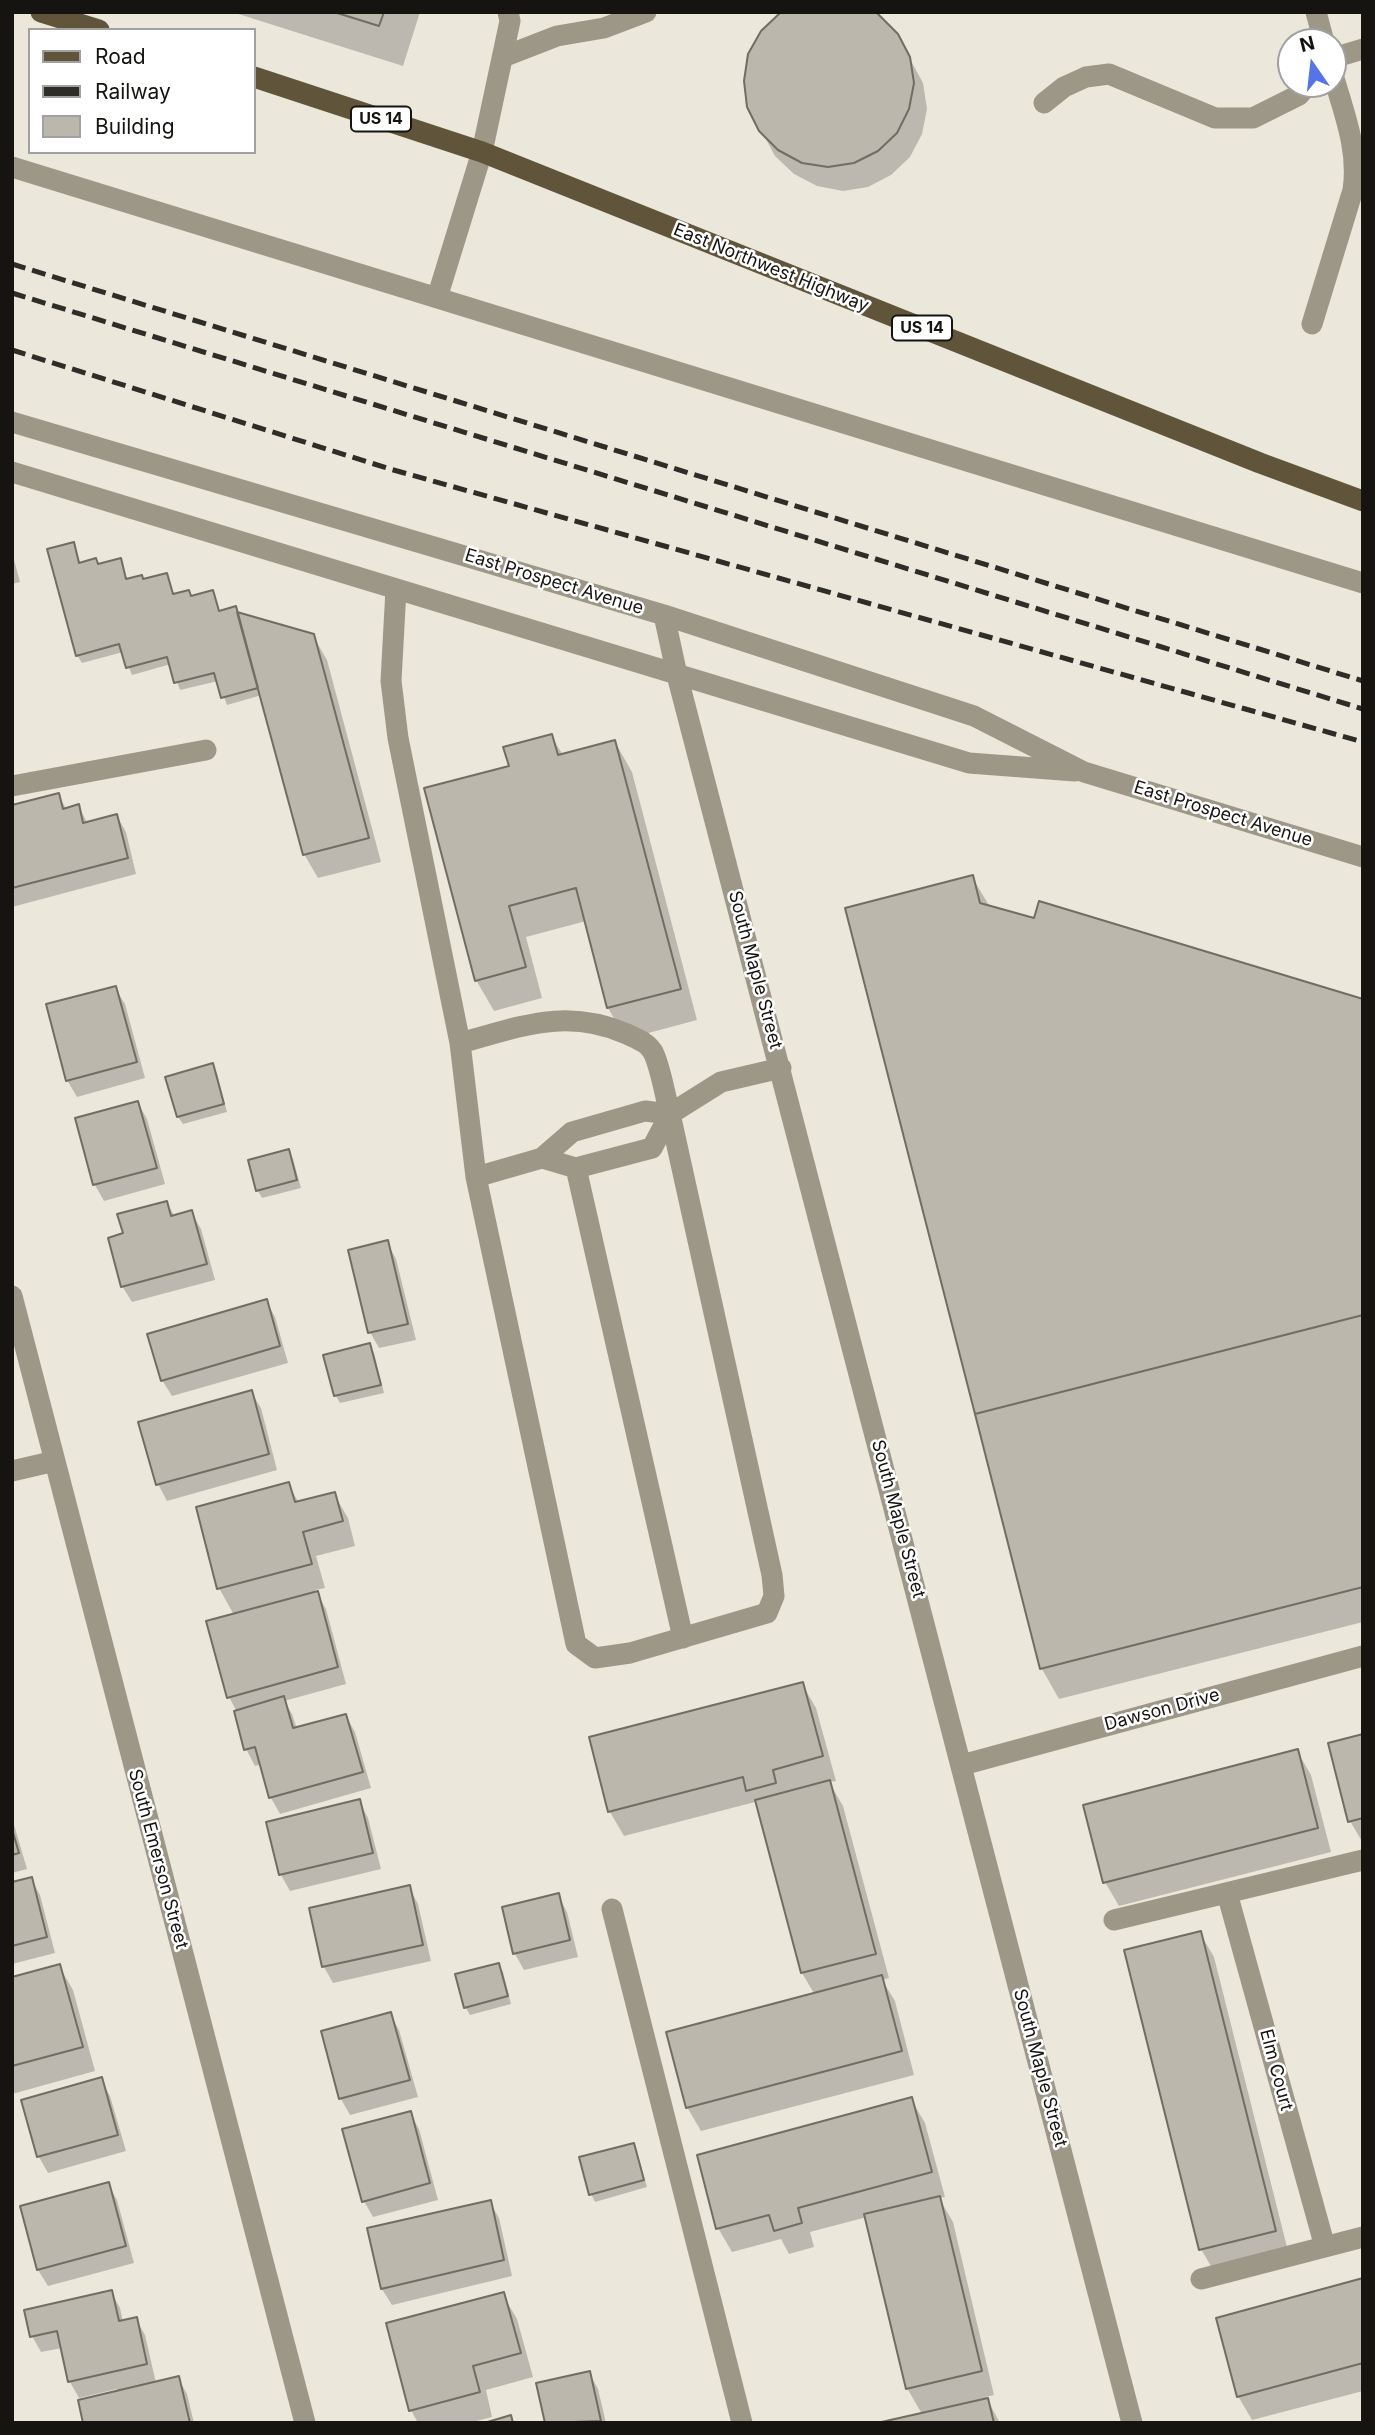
<!DOCTYPE html>
<style>
body{margin:0}
#map{position:relative;width:1375px;height:2435px;overflow:hidden;background:#ebe7db;font-family:Inter,sans-serif}
canvas{display:block}
.frame{position:absolute;inset:0;border:14px solid #151410;pointer-events:none}
.legend{position:absolute;left:28px;top:28px;width:228px;height:126px;box-sizing:border-box;background:#fff;border:2px solid #a1a19f;margin:0;padding:9px 12px;list-style:none;font-size:21px;color:#151410}
.legend li{display:flex;align-items:center;gap:14px;height:35px}
.legend b{width:35px;border:2px solid #a1a19f}
.north{position:absolute;left:1277px;top:28px;width:70px;height:70px;box-sizing:border-box;background:#fff;border:2px solid #a1a19f;border-radius:50%;rotate:346deg;font-size:19px;font-weight:700;line-height:28px;text-align:center;color:#151410}
.north::after{content:'';display:block;margin:auto;width:24px;height:32px;background:#5674ea;clip-path:polygon(50% 0,100% 100%,50% 72%,0 100%)}
</style>
<div id="map">
<canvas width="1375" height="2435"></canvas>
<div class="frame"></div>
<ul class="legend">
<li><b style="height:9px;background:#60553a"></b>Road</li>
<li><b style="height:9px;background:#2f2d28"></b>Railway</li>
<li><b style="height:19px;background:#bbb7ac"></b>Building</li>
</ul>
<div class="north">N</div>
</div>
<script>
const g = document.querySelector('canvas').getContext('2d');
g.lineJoin = 'round';
function fill(path, color) {
  g.fillStyle = color;
  g.fill(path, 'evenodd');
}
function strokePath(path, color, width, dash) {
  g.strokeStyle = color;
  g.lineWidth = width;
  g.lineCap = dash ? 'butt' : 'round';
  g.setLineDash(dash || []);
  g.stroke(path);
}
function label(font, color, halo, rows, align = 'center') {
  g.font = font + ' Inter,sans-serif';
  g.lineWidth = 5;
  g.setLineDash([]);
  g.textBaseline = 'middle';
  g.strokeStyle = halo;
  g.fillStyle = color;
  for (const [text, x, y, turn = 0] of rows) {
    g.save();
    g.translate(x, y);
    g.rotate((+turn || 0) * Math.PI / 180);
    g.textAlign = isNaN(turn) ? turn : align;
    if (halo) g.strokeText(text, 0, 0);
    g.fillText(text, 0, 0);
    g.restore();
  }
}
const shadow = new Path2D(`
 M232,12H420L403,66Z
 M897,35L923,83L927,109L922,134L910,157L891,175L868,187L843,191L817,186L794,174L775,156L761,130Z
 M73,544L81,564L98,565L120,560L128,581H143L166,575L174,595L191,597L212,592L220,612L239,614L313,636L327,660L381,862L318,878L304,854L262,695L227,705L218,681L180,690L171,664L132,675L123,652L82,663L77,655Z
 M12,552L20,582L12,584Z
 M551,736L563,755L615,742L632,772L697,1020L626,1039L608,1008L586,921L526,937L542,998L494,1011L476,980Z
 M58,795L67,810L78,806L87,822L117,816L126,832L136,874L12,907V807Z
 M972,877L990,907L1363,1000V1622L1059,1699L1042,1669Z
 M115,988L125,1004L145,1078L77,1097L67,1080Z
 M212,1065L217,1073L227,1112L183,1124L178,1117Z
 M138,1103L147,1119L165,1184L104,1201L95,1185L77,1119Z
 M288,1151L293,1159L301,1188L262,1198L258,1191L250,1161Z
 M167,1203L175,1217L191,1212L201,1229L215,1280L132,1302L122,1286L125,1234Z
 M387,1242L396,1259L416,1340L379,1348L370,1332Z
 M266,1301L275,1317L288,1363L172,1396L162,1380Z
 M370,1345L374,1353L384,1393L340,1403L336,1396L326,1356Z
 M251,1392L261,1408L277,1470L167,1501L158,1484Z
 M288,1484L299,1503L334,1494L348,1518L355,1546L316,1556L325,1588L315,1590L326,1609L346,1684L284,1701L292,1714L297,1729L346,1716L355,1732L371,1788L280,1814L271,1798L262,1764L255,1766L246,1749L237,1712L229,1697L234,1615L219,1588Z
 M802,1684L816,1708L836,1781L829,1782L843,1806L889,1978L882,1980L895,2001L914,2075L701,2131L687,2107L815,1995L802,1973L759,1808L755,1802L624,1836L610,1812L591,1739Z
 M1363,1736V1843L1350,1821Z
 M1297,1751L1311,1775L1331,1852L1119,1906L1105,1882Z
 M359,1801L368,1818L381,1869L290,1891L281,1875L268,1823Z
 M12,1818L27,1869L12,1873Z
 M31,1879L40,1895L55,1953L12,1964V1883Z
 M409,1887L418,1904L431,1961L333,1983L324,1967L311,1910Z
 M558,1895L567,1912L578,1957L524,1970L515,1954L504,1908Z
 M1200,1933L1214,1957L1289,2255L1215,2273L1201,2249Z
 M498,1965L503,1972L511,2004L470,2015L466,2008L457,1976Z
 M59,1966L73,1990L95,2071L12,2094V1979Z
 M390,2014L399,2030L418,2097L350,2115L341,2099L323,2032Z
 M101,2080L110,2096L126,2151L48,2173L39,2157L23,2101Z
 M911,2099L925,2123L945,2197L939,2198L953,2222L994,2395L986,2397L1000,2423H884L922,2414L907,2388L867,2217L810,2232L814,2247L789,2254L781,2239L732,2252L718,2228Z
 M410,2113L419,2129L438,2200L373,2217L364,2201Z
 M633,2145L637,2152L647,2187L595,2202L591,2194Z
 M108,2184L117,2200L134,2263L48,2286L38,2270Z
 M490,2202L499,2218L512,2276L392,2305L382,2289L369,2230Z
 M1363,2280V2391L1252,2420L1238,2396Z
 M111,2292L120,2308L123,2322L136,2319L145,2335L156,2383L178,2378L187,2394L194,2423H85L117,2393V2389L79,2398L70,2382L62,2348L41,2352L32,2336Z
 M503,2295L517,2319L533,2377L486,2390L492,2417L469,2423H418L411,2410Z
 M589,2373L598,2389L606,2423H547Z`);
const building = new Path2D(`
 M334,12H384L379,26Z
 M876,12L898,34L910,57L914,83L909,109L897,133L878,151L854,163L828,167L802,163L778,150L759,131L747,107L744,81L748,54L761,31L781,12Z
 M74,542L79,563L96,558L98,564L121,558L126,579L142,575L143,579L167,573L173,594L189,590L191,596L213,590L219,611L236,606L258,688L221,698L214,673L174,683L167,657L126,668L119,644L76,656L47,549Z
 M237,612L314,634L369,838L303,855Z
 M552,734L558,755L615,740L681,989L607,1008L576,888L509,906L526,967L475,981L424,788L509,766L503,747Z
 M59,793L63,809L79,804L83,823L117,814L128,858L12,888V805Z
 M973,875L980,903L1034,918L1039,901L1363,999V1315L975,1414L845,908Z
 M116,986L137,1062L66,1081L46,1004Z
 M213,1063L224,1104L177,1117L165,1077Z
 M138,1101L157,1168L93,1185L75,1118Z
 M289,1149L297,1180L256,1191L248,1160Z
 M167,1201L171,1216L192,1210L207,1264L121,1287L108,1238L123,1233L117,1214Z
 M388,1240L408,1324L368,1333L348,1250Z
 M267,1299L280,1346L161,1381L147,1334Z
 M1363,1315V1587L1040,1669L975,1414Z
 M370,1343L381,1385L334,1396L323,1355Z
 M252,1390L269,1454L156,1485L138,1422Z
 M289,1482L295,1502L335,1492L343,1521L303,1532L312,1564L217,1589L196,1507Z
 M318,1591L338,1667L227,1698L206,1621Z
 M803,1682L823,1756L773,1770L776,1783L746,1791L743,1777L608,1812L589,1737Z
 M284,1696L293,1728L346,1714L363,1772L269,1798L255,1747L244,1750L234,1711Z
 M1363,1734V1818L1348,1822L1328,1743Z
 M1298,1749L1318,1828L1103,1883L1083,1805Z
 M830,1780L876,1954L801,1973L755,1800Z
 M360,1799L373,1853L279,1875L266,1822Z
 M12,1829L19,1853L12,1855Z
 M32,1877L47,1937L12,1946V1882Z
 M410,1885L423,1945L322,1967L309,1908Z
 M559,1893L570,1940L513,1954L502,1907Z
 M1201,1931L1276,2231L1199,2250L1124,1950Z
 M499,1963L508,1996L464,2008L455,1974Z
 M60,1964L83,2047L12,2066V1977Z
 M882,1975L902,2051L686,2108L666,2032Z
 M391,2012L410,2080L339,2099L321,2031Z
 M102,2077L118,2135L37,2157L21,2100Z
 M912,2097L932,2172L798,2208L802,2223L774,2231L769,2215L716,2229L697,2155Z
 M411,2111L430,2183L362,2202L342,2129Z
 M634,2143L644,2180L589,2195L579,2157Z
 M109,2182L126,2246L37,2270L20,2206Z
 M940,2196L982,2371L906,2389L864,2214Z
 M491,2200L504,2260L381,2289L367,2228Z
 M1363,2278V2363L1237,2397L1216,2318Z
 M112,2290L119,2321L137,2317L147,2364L68,2382L57,2331L30,2337L24,2310Z
 M504,2292L521,2353L473,2366L480,2392L409,2411L386,2323Z
 M590,2371L601,2421L545,2423L536,2383Z
 M179,2376L190,2423H83L78,2400Z
 M988,2398L994,2423H877Z
 M511,2415L513,2423H484Z`);
const minor = new Path2D(`
 M1316,12L1324,42
 M503,57L557,36L604,28L646,12
 M1333,58L1363,49
 M1044,103L1064,87L1086,77L1109,74L1215,118H1253L1299,95L1308,84
 M12,167L1363,583
 M437,298L482,152L510,21L508,12
 M1312,324L1353,190C1359,150 1344,113 1333,75
 M12,422L664,615L974,716L1084,772L1363,857
 M12,472L969,763L1075,771
 M396,589L391,681L398,738L460,1043L476,1177L576,1644L595,1658L630,1653L767,1613L774,1596L772,1575L670,1114C665,1096 661,1068 653,1052C647,1042 637,1039 627,1034C565,1007 521,1027 460,1043
 M664,615L677,675L1132,2423
 M12,786L206,750
 M542,1158L576,1168L652,1148L670,1114L721,1082L781,1068
 M576,1168L683,1638
 M476,1177L542,1158L572,1132L645,1111L670,1114
 M12,1296L305,2423
 M12,1471L55,1461
 M962,1765L1363,1656
 M1227,1893L1325,2247
 M612,1909L742,2423
 M1114,1920L1363,1860
 M1201,2279L1363,2237`);
const major = new Path2D(`
 M41,12L99,30
 M254,77L482,152L1260,463L1363,501`);
const rail = new Path2D(`
 M12,264L1363,681
 M12,293L1363,709
 M12,350L390,469L1363,742`);
const shields = [
 [381,119,60],
 [922,328,60]
];
const shieldNames = [
 ["US 14",381,119],
 ["US 14",922,328]
];
const streetNames = [
 ["East Northwest Highway",771,268,22],
 ["East Prospect Avenue",554,582,17],
 ["East Prospect Avenue",1223,814,17],
 ["South Maple Street",755,970,75],
 ["South Maple Street",898,1519,75],
 ["Dawson Drive",1162,1710,-15],
 ["South Emerson Street",158,1859,75],
 ["South Maple Street",1040,2068,75],
 ["Elm Court",1276,2070,75]
];
fill(shadow, '#0003');
fill(building, '#bbb7ac');
strokePath(building, '#716d63', 2);
strokePath(minor, '#9d9788', 21);
strokePath(major, '#60553a', 21);
strokePath(rail, '#2f2d28', 5, [14, 7]);
for (const [x, y, w] of shields) {
  const box = new Path2D();
  box.roundRect(x - w / 2, y - 12.5, w, 25, 5);
  g.fillStyle = '#fff';
  g.fill(box);
  strokePath(box, '#151410', 2);
}
label('bold 16px', '#151410', null, shieldNames);
label('18px', '#151410', '#fff', streetNames);
</script>
